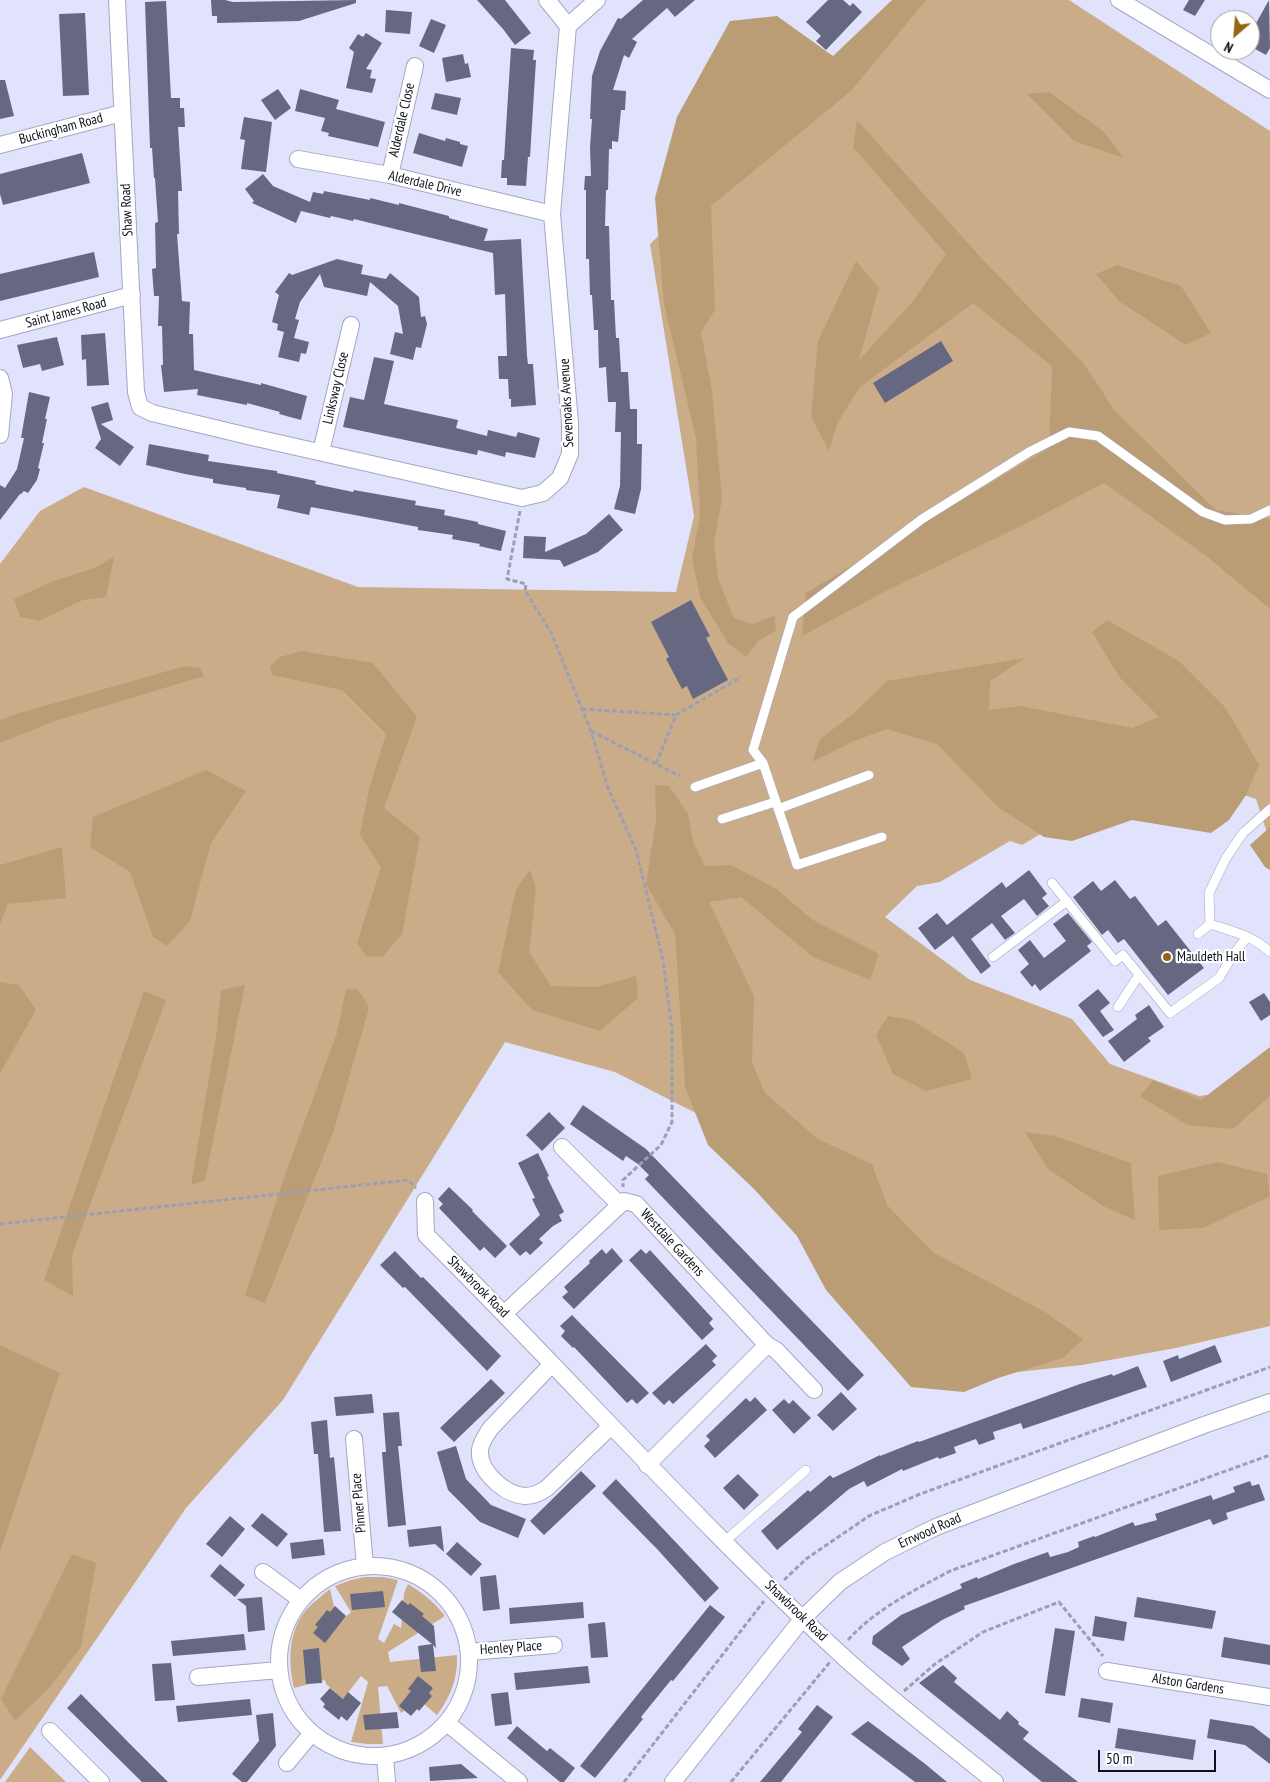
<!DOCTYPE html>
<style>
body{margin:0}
#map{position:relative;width:1270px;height:1782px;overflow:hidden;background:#e0e3fb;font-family:"PT Sans Narrow",sans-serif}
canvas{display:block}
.north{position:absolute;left:1210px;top:10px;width:50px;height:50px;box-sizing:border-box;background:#fff;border:1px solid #9f9fa3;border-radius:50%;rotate:207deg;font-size:14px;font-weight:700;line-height:20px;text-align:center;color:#0f101a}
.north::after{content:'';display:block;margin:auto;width:18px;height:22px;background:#956515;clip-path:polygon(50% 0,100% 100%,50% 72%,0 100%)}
.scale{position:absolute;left:1098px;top:1750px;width:118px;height:22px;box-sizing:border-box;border:2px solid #0f101a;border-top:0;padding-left:6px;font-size:15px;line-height:18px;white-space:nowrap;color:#0f101a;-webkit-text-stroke:4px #fff;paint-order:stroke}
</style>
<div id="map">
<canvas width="1270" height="1782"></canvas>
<div class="north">N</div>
<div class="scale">50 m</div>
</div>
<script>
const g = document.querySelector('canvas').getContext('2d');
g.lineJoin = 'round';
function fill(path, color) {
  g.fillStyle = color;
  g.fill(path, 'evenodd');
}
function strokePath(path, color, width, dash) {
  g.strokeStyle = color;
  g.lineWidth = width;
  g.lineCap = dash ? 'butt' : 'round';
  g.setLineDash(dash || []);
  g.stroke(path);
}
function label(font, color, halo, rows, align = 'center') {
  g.font = font + ' "PT Sans Narrow",sans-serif';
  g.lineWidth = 4.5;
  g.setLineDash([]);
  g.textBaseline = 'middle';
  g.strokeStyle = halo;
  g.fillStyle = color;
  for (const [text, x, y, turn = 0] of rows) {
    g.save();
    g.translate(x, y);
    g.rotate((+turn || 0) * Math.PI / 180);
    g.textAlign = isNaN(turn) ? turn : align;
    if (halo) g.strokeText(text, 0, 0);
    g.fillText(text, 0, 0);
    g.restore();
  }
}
const green = new Path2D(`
 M904,0H1069L1270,131V842L1256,799L1228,790L1066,819L1022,845L1010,841L940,882L917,886L885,917L970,980L1072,1019L1110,1064L1199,1096L1224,1093L1270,1072V1326L1176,1348L1082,1365L981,1376L755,1143L615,1072L505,1042L283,1400L186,1508L0,1780V564L40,511L84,487L358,587L676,592L694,516L650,244Z
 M365,1577H382L398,1580L378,1639L384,1643L394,1624L401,1628L404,1593L408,1584C423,1593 434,1602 445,1616L388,1652L390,1662L457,1655C458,1678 451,1696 437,1715L418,1699L401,1713L387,1686L378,1687L383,1744H367L351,1742L368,1682L361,1676L343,1699L326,1684L325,1680L294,1688C288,1661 288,1632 306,1610C313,1602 322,1596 330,1589L338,1624L351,1612L335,1586L351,1580Z
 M30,1747L66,1782H5Z`);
const forest = new Path2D(`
 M892,0H926L851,91L711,206L715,310L701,332L712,391L722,498L714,543L718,579L734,618L753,624L775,615L776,631L758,641L746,657L728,643L700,597L692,558L700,515L696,438L664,304L655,198L677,117L730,21L777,16L833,56Z
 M1049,92L1103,131L1124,158L1074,141L1027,94Z
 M857,120L984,261L1084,364L1115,411L1216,510L1270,519V609L1205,555L1104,483L1027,523L884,592L802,636L806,593L1049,448L1052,366L973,303L860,387L837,424L829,451L811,417L818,341L856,261L879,288L859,360L913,301L946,254L853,147Z
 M1117,265L1181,286L1211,333L1186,345L1120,302L1096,274Z
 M114,557L106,597L83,600L39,621L20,617L14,599L54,581L94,568Z
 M1107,620L1179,661L1225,707L1259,765L1246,795L1229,820L1211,833L1132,820L1072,841L1044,837L999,808L937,744L887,729L854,741L812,762L820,739L854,713L887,681L1025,658L990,681L989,710L1021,706L1132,728L1159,717L1120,678L1092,632Z
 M301,651L373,663L417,717L384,808L420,837L402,934L382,957L366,956L357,943L381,867L360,835L369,789L386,734L342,690L272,675L270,666L280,657Z
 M185,666L200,668L204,676L55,721L0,743V720L16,714Z
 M206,770L246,791L211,843L190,921L167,946L153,937L130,872L90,847L93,817Z
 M655,785L669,786L688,814L693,842L705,866L731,865L775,888L813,920L879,954L870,980L813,957L741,897L709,902L754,996L752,1062L765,1093L818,1139L872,1164L887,1205L934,1253L1045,1312L1083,1339L1063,1358L998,1378L964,1392L911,1387L826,1290L797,1236L754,1189L708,1145L685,1087L675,934L646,884L656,821Z
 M1270,827V870L1265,867L1250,845Z
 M62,847L66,898L8,904L0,924V865Z
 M530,870L536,888L529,952L551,986L596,987L636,976L638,998L600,1031L532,1010L498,972L516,889Z
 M0,982L19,985L36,1010L0,1073Z
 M245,985L205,1180L191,1185L217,1030L221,990Z
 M356,989L363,996L369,1008L334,1130L265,1303L245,1295L286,1172L337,1033L346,990Z
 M144,991L166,1000L99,1180L72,1256L73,1296L44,1280Z
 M888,1016L912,1020L964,1053L972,1079L926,1091L893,1074L876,1035Z
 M1270,1047V1096L1233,1129L1187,1125L1140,1096L1153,1080L1201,1100Z
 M1025,1132L1055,1136L1131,1163L1135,1220L1103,1206L1048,1169Z
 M1218,1162L1267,1174L1270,1196L1203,1228L1159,1230L1158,1176Z
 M0,1345L60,1373L0,1552Z
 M72,1554L96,1563L81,1647L49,1688L15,1721L1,1699Z`);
const building = new Path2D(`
 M211,0H225L233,2L356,0V3L299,21L217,23V16H212Z
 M477,0H505L531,33L515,45L503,29Z
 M643,0H695L675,17L667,8L632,39L637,42L629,58L624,55L613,90L626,91L625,110H621L618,142L612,141V149H609L608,190H606L605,226H609L611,300H614L616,338H619L621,372H628L630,409H637V444H642L641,489L635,514L614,509L620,486L621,432H615L616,402H608L606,367L599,368L598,330H594L592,295H590L589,259H586V190H584L585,176H591L590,147L592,119H590L592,76L600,51L618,18L621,19Z
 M828,0H843L850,6L853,3L862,12L826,50L816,41L821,36L806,22Z
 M1189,0H1205L1195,16L1183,10Z
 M1269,0L1270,48L1266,55L1250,46V34Z
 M166,1L171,98H180V108H184L185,127H178L182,191H178L179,234H177L182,301L190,302L189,334H193L194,370L261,385V383L307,396L301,420L279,414L280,412L247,403V405L197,395L198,389L164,392L161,365H163L162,326H158L159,296H154L152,269L156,268L155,223L158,222L155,178H154L152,148H150L145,2Z
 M386,10L412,12L410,34L385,32Z
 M85,13L89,95L63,96L59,14Z
 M431,19L446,25L434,53L419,46Z
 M366,33L382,43L366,69L372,70L370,78L376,79L372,93L346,88L354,52L349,48L358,34L363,37Z
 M511,48L534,50L533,60H536L530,157H528L526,186L507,185V178H501L502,160H504Z
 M463,54L465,64L468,63L471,77L446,82L442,58Z
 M0,80H5L14,116L0,119Z
 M278,89L291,108L275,120L261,100Z
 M300,89L339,100L336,109L385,122L378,147L328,136L329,133L321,131L325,118L295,111Z
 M435,93L461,98L457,115L431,109Z
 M244,117L272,122L266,172L241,169L245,140L240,139Z
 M419,133L445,141L446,138L460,142V144L468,146L462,167L413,153Z
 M82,153L90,183L3,205L0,194V174Z
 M263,174L273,186L310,202L313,192L323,194L324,191L370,200V198L399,205V203L449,216V218L488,229L484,241L521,239L527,356L528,364H533L536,405L511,407V399H509L508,379H499L498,356H507L505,294L495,295L493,253L354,219L353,221L331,216L330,218L301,211L296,223L252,203L254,201L245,189Z
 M94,252L99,277L0,301V274Z
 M337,259L363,265L361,274L386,279L390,273L419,297L421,317L425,316L427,324L421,348L416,347L413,360L390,354L395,332L403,334L398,306L370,282L367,296L324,287L320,274L300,302L295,319L299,320L294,338L309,342L306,354L301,353L299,362L278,357L284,332L277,330L278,324L272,322L279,295L275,292L289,273L292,275Z
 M105,333L109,385L87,386L86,359L82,360L81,335Z
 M57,337L64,365L42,371L40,364L23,368L17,345Z
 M941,341L953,361L885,403L873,383Z
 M374,357L394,361L384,404L458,420L456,428L487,436L488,430L516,437L518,432L540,438L535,458L506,452L505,457L478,450L477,455L343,427L350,397L364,400Z
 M29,392L50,397L45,419H47L42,443H44L38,468L40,469L37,480L28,493L24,491L21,494H20L0,520V485L5,488L17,469L24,438H21Z
 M108,402L113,420L101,424L134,447L120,466L95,448L101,439L91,407Z
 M149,444L209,455L208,461L277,471V473L316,481L315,484L353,492L354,490L416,501L415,505L445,510L444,515L478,522V524L506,531L501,551L479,546L480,544L452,539L453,535L418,530V527L344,513L311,507L309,515L277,508L280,495L246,490V488L213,483V479L185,474L146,465Z
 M609,514L623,530L598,552L564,567L560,560L523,558L524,536L546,537L545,552L586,534Z
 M691,600L710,636L706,638L728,680L693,699L687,686L682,689L666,659L669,657L651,622Z
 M1029,870L1047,894L1042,898L1049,906L1037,916L1024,899L1001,916L1015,933L1005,940L992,923L971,939L991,966L981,974L953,936L935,950L918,928L937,913L947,925L1002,882L1006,888Z
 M1115,880L1130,899L1135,896L1158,926L1166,920L1204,968L1168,995L1124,939L1118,943L1108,930L1102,935L1073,897L1093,881L1101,891Z
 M1068,913L1092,942L1087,946L1091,951L1040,991L1035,984L1032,987L1020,972L1029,964L1018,950L1030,940L1044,958L1066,941L1053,924Z
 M1098,989L1110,1003L1100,1011L1114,1030L1103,1037L1078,1005Z
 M1264,993L1270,1002V1015L1261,1021L1249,1002Z
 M1149,1005L1164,1027L1148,1038L1151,1041L1124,1062L1108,1041L1137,1019L1135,1015Z
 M583,1105L646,1149L864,1375L848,1391L645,1179L649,1175L638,1164L626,1156L623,1161L570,1124Z
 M549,1112L565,1128L542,1151L526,1135Z
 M538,1153L549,1176L547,1177L564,1212L559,1215L562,1221L553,1226L539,1239L543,1243L530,1255L526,1251L520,1256L509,1244L540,1215L532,1199L535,1198L518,1163Z
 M449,1187L473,1210L472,1211L507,1246L495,1258L484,1247L480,1251L439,1208L443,1204L438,1199Z
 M612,1248L623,1261L574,1309L562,1297L568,1292L564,1287L590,1263L589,1261L602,1249L606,1254Z
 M641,1249L646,1254L650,1250L713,1319L709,1323L714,1329L702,1340L629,1260Z
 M395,1251L421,1278L423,1277L501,1356L487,1371L405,1287L403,1288L380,1265Z
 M572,1315L649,1393L637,1404L632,1399L627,1403L574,1347L573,1348L561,1336L565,1331L560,1326Z
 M706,1344L717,1356L712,1361L716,1365L673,1404L669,1400L664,1405L652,1393Z
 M1215,1345L1222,1362L1171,1382L1163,1361L1178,1355L1179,1359Z
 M1138,1366L1147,1387L1023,1429L1021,1423L993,1432L995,1439L979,1445L976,1439L954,1447L956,1453L939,1459L938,1457L903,1471L902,1469L867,1487L864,1481L849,1489L777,1550L761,1531L808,1490L810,1492L830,1475L833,1478L880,1455V1456L918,1441L919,1442L1080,1384L1112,1374L1113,1376Z
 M491,1379L505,1393L454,1442L440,1428Z
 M841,1392L857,1409L833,1431L817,1415Z
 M372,1394L374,1413L336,1416L334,1397Z
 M755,1397L767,1410L715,1458L704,1446L710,1440L706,1436L746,1398L750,1402Z
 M784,1399L789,1404L793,1400L811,1418L794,1434L772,1410Z
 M399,1412L402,1446H398L406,1525L388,1527L382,1452H386L383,1413Z
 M327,1420L330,1458L334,1457L341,1531L324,1532L318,1454H314L311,1422Z
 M456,1446L466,1479L491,1505L526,1519L518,1538L480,1522L448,1490L437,1452Z
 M581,1471L596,1486L544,1535L530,1521Z
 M738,1474L759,1495L744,1510L723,1488Z
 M616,1479L719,1588L705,1602L658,1550L602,1493Z
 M1250,1481L1252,1486L1259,1484L1265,1500L1226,1513L1228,1519L1213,1525L1210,1519L964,1606L965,1609L942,1620L902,1647L910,1659L902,1666L872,1644L873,1636L901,1615L962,1588L960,1584L977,1577L978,1579L1014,1564L1048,1552L1050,1557L1068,1552L1079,1547L1078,1542L1094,1536L1095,1537L1133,1522L1135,1526L1157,1520L1155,1514L1211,1495L1213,1500L1235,1492L1233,1487Z
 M262,1513L288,1534L277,1547L251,1526Z
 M230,1516L245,1529L222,1557L206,1544Z
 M441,1526L444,1552L435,1544L409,1547L407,1530Z
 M323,1539L325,1555L292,1559L290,1543Z
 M457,1542L482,1564L471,1576L446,1554Z
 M220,1564L245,1585L235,1597L210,1576Z
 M496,1575L500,1609L483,1611L480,1577Z
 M383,1591L385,1607L352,1610L350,1594Z
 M262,1597L265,1630L248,1632L246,1606L237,1599Z
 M1137,1597L1216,1611L1212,1629L1134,1617Z
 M402,1600L408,1605L410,1603L424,1614L422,1616L434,1626L436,1648L433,1645L436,1671L421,1672L418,1646L432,1644L392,1612Z
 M583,1602L584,1618L510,1624L509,1608Z
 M710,1605L725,1617L673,1681L671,1680L641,1717L643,1719L595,1778L580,1766Z
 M335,1606L346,1616L325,1643L313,1633L318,1627L315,1625L327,1610L330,1612Z
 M1095,1616L1127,1622L1124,1641L1092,1636Z
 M605,1622L608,1657L591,1658L588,1624Z
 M1055,1628L1075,1631L1065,1696L1045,1693Z
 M244,1634L246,1650L173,1656L171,1641Z
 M1224,1637L1270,1645V1665L1221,1657Z
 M319,1648L322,1683L306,1684L303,1650Z
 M171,1663L175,1700L155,1701L152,1664Z
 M943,1665L957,1678L954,1682L1000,1720L1007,1711L1019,1722L1018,1724L1029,1732L1023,1739L1078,1782H1042L919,1683Z
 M588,1666L590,1683L516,1690L514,1673Z
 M418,1676L433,1688L429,1693L432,1696L419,1711L417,1709L411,1716L399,1706L411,1691L408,1689Z
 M330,1688L343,1699L348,1692L361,1703L347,1721L341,1716L339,1720L323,1707L325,1704L320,1699Z
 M508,1692L512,1724L495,1726L491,1694Z
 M81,1694L129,1743L168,1782H142L67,1708Z
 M1081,1698L1113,1703L1110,1723L1078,1717Z
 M250,1699L252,1715L178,1722L176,1706Z
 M817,1705L833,1717L781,1782H760L802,1732L798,1729Z
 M397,1712L399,1728L365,1730L363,1715Z
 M273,1713L276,1746L247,1782H242L232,1774L259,1741L256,1715Z
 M1210,1719L1253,1726L1270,1739V1764L1245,1745L1207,1738Z
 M868,1721L924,1763L947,1782H915L851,1734Z
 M517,1726L547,1751L550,1748L575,1768L564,1782H560L507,1738Z
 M1118,1728L1196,1740L1193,1760L1115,1748Z
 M461,1764L478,1778L430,1781L429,1767Z`);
const path = new Path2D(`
 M520,511L507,579L526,584L525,591L551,632L591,731L608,788L636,850L663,960L672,1029V1122L661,1145L623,1180V1187
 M582,709L676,715
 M591,731L680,776
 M656,764L676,715L741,677
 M0,1224L408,1180L416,1188
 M784,1580L806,1559L869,1516L920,1494L1270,1367
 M848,1640C876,1609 913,1591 950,1571L1270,1455
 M904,1691L935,1664L983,1632L1059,1602L1103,1656
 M624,1782L764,1601
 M731,1782L830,1662`);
const service = new Path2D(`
 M695,787L763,763
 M778,809L869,775
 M722,819L775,802
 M882,837L797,865L763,763L753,750L793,617L922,519L1029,452L1069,432L1098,436L1203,512L1225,520L1251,519L1270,510
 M1052,883L1115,961L1123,955L1170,1013L1219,978L1233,955L1247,937
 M1210,924C1231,931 1254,936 1270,952
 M1198,934L1210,924L1209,893L1226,858L1243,833L1270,809
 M993,957L1067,901
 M1118,1007L1139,975
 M725,1541L806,1470`);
const minor = new Path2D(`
 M117,0L136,392L140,407L152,413L252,437L522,498L543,493L560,478L570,454V423L552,214L568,26L547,0
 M1119,0L1270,90
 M568,26L597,0
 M0,145L122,113
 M298,159L390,175L552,214
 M390,175L415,66
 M0,330L132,295
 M0,378L4,394L0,435
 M321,452L351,325
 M562,1147L620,1205
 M425,1201L426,1235C568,1376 700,1526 848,1661C895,1703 946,1742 995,1782
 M505,1313L624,1201L636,1204L767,1345L776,1350L814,1390
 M552,1364L490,1429C486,1436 481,1442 480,1450C478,1471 505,1495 525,1496C534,1496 540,1493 547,1488L611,1426
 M354,1439L365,1566
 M647,1465L767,1345
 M279 1661a95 95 0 1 1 190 0a95 95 0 1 1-190 0Z
 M263,1572L301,1600
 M469,1652L554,1645
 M1107,1671L1270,1697
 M198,1677L279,1670
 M447,1723L519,1782
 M50,1731L101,1782
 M385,1756L387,1782
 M287,1763L312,1733
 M673,1782L803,1618L840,1582L885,1552L936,1527L1204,1425L1270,1402`);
const markers = [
 [1167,957,5,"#956515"]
];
const streetNames = [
 ["Alderdale Close",402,120,-77],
 ["Buckingham Road",61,129,-15],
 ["Alderdale Drive",425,184,13],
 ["Shaw Road",127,210,-93],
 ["Saint James Road",66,313,-15],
 ["Linksway Close",336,388,-77],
 ["Sevenoaks Avenue",567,403,-93],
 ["Westdale Gardens",672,1243,47],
 ["Shawbrook Road",478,1287,45],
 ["Pinner Place",359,1503,-95],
 ["Errwood Road",930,1531,-24],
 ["Shawbrook Road",796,1611,44],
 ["Henley Place",511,1648,-4],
 ["Alston Gardens",1188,1684,9]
];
const poiNames = [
 ["Mauldeth Hall",1177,957]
];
fill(green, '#caad88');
fill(forest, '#bb9d75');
fill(building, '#666882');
strokePath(service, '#a4a7c3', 10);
strokePath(minor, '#a4a7c3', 18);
strokePath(path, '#9c9fb2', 3, [5, 2.5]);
strokePath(service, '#fff', 9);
strokePath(minor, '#fff', 16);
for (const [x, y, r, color] of markers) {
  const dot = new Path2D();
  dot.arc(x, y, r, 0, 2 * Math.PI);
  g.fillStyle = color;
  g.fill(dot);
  strokePath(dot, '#fff', 2);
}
label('14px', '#0f101a', '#fff', streetNames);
label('14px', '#0f101a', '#fff', poiNames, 'left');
</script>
